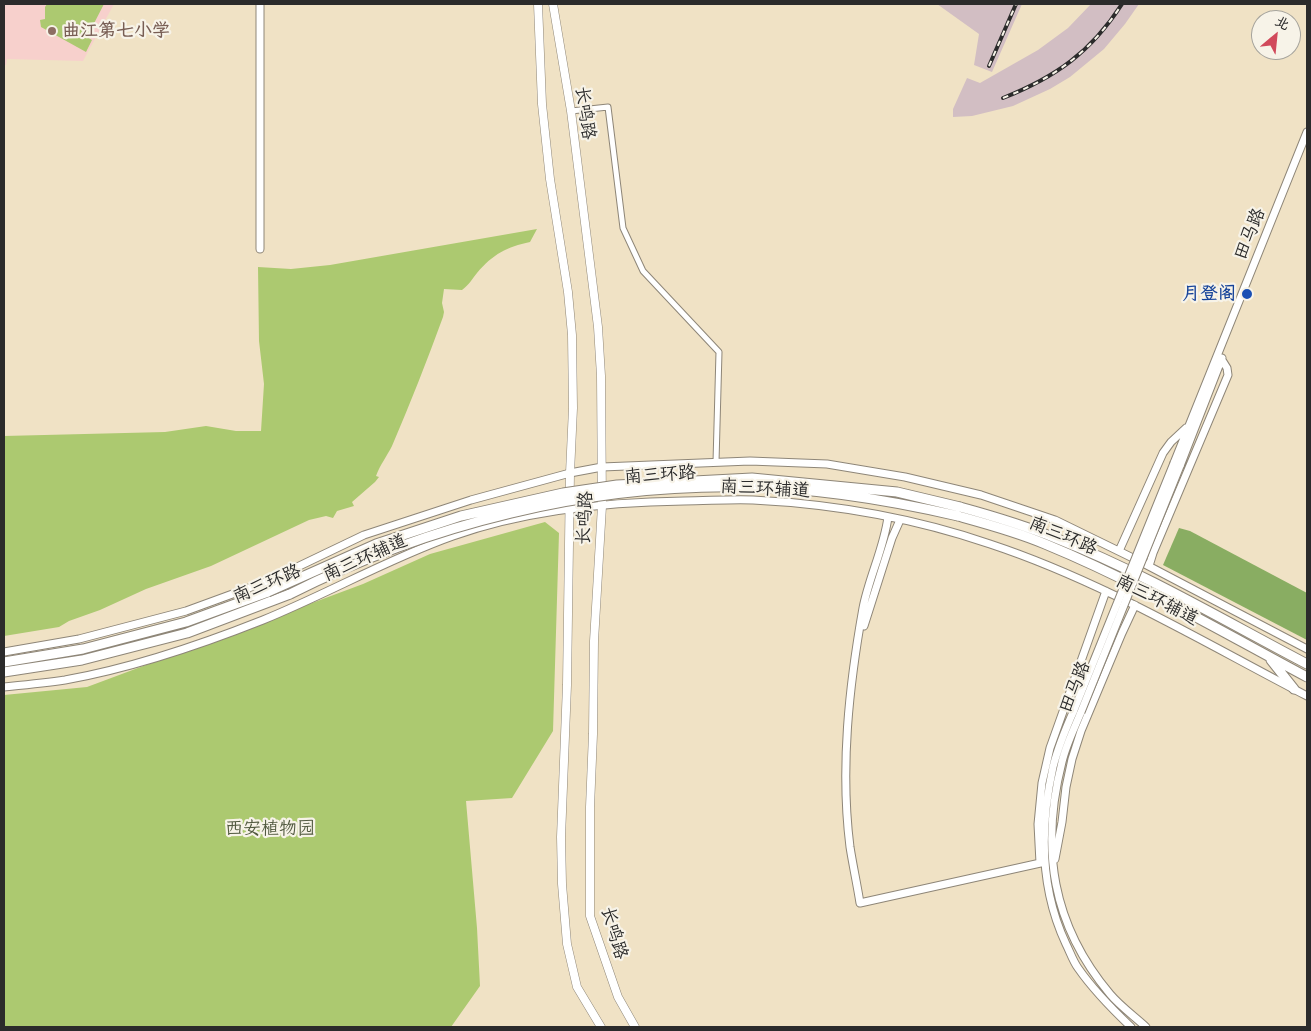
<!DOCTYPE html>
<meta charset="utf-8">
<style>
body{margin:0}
#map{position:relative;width:1311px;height:1031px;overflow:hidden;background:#f0e2c5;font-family:"Playpen Sans","LXGW WenKai TC",sans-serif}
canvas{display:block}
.frame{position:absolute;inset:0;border:5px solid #2b2b2b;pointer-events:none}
.north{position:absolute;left:1251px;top:10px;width:50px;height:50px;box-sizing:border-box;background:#f7f3e8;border:1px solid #a5a39c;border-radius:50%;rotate:28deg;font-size:14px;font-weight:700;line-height:20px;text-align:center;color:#2b2b2b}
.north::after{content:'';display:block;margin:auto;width:18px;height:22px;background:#d1495b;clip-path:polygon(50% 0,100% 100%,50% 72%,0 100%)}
</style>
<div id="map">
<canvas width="1311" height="1031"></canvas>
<div class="frame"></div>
<div class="north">北</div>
</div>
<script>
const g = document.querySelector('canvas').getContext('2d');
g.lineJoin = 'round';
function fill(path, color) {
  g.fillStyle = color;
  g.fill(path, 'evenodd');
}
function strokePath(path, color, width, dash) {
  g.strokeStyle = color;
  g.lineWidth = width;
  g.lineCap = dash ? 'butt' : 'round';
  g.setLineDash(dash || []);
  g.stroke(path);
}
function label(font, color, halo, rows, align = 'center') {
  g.font = font + ' "Playpen Sans","LXGW WenKai TC",sans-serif';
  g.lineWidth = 4.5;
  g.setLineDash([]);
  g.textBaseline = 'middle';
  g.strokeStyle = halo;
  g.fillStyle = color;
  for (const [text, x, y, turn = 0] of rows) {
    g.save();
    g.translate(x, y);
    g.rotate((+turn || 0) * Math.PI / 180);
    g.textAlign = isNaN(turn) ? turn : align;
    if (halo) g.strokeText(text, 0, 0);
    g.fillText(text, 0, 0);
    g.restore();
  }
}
const built = new Path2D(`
 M4,4H114L83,61L7,59L6,65H4Z`);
const industrial = new Path2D(`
 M937,4H1022L992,72L974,65L979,34Z
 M1091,4H1139L1125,24L1104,49L1070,77L1050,89L1013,106L972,116L953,117V109L967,78L980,83L1038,50L1068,28Z`);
const green = new Path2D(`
 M47,4H104L87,37L92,40L86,52L41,27L40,20L45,19V7Z
 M537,229L530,242C507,247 493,254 477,273C472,279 469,285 462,290L444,289L442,303L444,312L443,317C427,361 410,404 392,446C387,456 380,465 376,476L379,477L375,482L352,502L354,506L337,511L333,518L326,516L309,520L211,566L146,589L100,610L69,621L59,627L4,636V436L165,432L206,426L236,431H261L264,384L259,341L258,267L291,269L330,265Z
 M545,522L559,533L553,731L512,798L466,801L477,928L480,986L451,1027H4V695L87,687L363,584L430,554Z`);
const forest = new Path2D(`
 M1179,528L1190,531L1307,593V640L1163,565Z`);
const street = new Path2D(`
 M571,111L608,107L623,228L643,271L719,352L716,462`);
const secondary = new Path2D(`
 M260,4V249
 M1174,463L1307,132
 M1180,466L1222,358
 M888,517C884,548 869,577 863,608C849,686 840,768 850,847C853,866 857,884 860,903L1045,862
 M1119,551L1163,453L1171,442L1186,428
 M1149,566L1153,553L1228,375L1227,368L1222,360
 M864,626L892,538L900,520
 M4,652L79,639L186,611L268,581L364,535L471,500L570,473L602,467L750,461L827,464L905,477L981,495L1055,520L1139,561L1307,649
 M4,687C24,685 45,683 65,680C133,668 200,645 263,620C327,594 388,559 453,536C526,510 607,502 684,501C707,501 730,499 753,500C833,504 914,518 990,544C1102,581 1203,642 1307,696
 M1074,710C1066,728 1058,747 1053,767C1040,826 1040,889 1066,944C1070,952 1073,961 1078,968C1094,991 1111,1008 1131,1027
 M1081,712C1074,729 1066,745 1062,762C1040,848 1052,925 1110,994C1120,1006 1134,1016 1146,1027
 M1055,859L1062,822L1066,787L1072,759L1081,731L1122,633L1135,605
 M1040,863L1038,824L1042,783L1050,748L1106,591`);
const primary = new Path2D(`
 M538,4L542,104L550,179L568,292L572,335L573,408L570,473L567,685L561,837L562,884L567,944L577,987L601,1027
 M553,4L571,111L598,327L601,376L602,506L594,641L593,734L590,807V916L618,997L635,1027`);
const highway = new Path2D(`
 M960,507C993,516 1026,526 1058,539C1144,573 1225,621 1307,664
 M958,516C987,524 1017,532 1045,544C1135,581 1221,631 1307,677
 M1271,660L1294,689
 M4,662L83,649L186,622L268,592
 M4,672L82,660L187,633L290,594`);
const rail = new Path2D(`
 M989,66L1016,4
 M1003,98C1056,77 1091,52 1122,4`);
const secondaryBridge = new Path2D(`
 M1074,710L1174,463
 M1081,712L1180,466`);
const highwayBridge = new Path2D(`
 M268,592L376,544L461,516L563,493L617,485L752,478L897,492L960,507
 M290,594C429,524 588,484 745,487C816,488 889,500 958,516`);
const markers = [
 [52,31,5,"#8d6e63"],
 [1247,294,6,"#1a4fb4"]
];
const educationNames = [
 ["曲江第七小学",62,31]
];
const streetNames = [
 ["长鸣路",585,113,82],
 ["田马路",1250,234,-68],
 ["南三环路",660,475,-4],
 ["南三环辅道",765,489,3],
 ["长鸣路",585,518,-87],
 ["南三环路",1063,536,23],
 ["南三环辅道",365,558,-24],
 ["南三环路",267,584,-23],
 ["南三环辅道",1157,600,27],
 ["田马路",1075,687,-68],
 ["长鸣路",614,933,74]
];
const transitNames = [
 ["月登阁",1236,294]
];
const parkNames = [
 ["西安植物园",270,829]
];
fill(built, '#f7d0cc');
fill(industrial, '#d2bec3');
fill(green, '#acc970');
fill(forest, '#89ad62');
strokePath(street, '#8e8678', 7);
strokePath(secondary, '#8e8678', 9);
strokePath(primary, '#8e8678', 9);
strokePath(highway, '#8e8678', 11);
strokePath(street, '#fff', 5);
strokePath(secondary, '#fff', 7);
strokePath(primary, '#fff', 8);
strokePath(highway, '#fff', 9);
strokePath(rail, '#2b2b2b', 4);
strokePath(rail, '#f7f3e8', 2, [5.5]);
strokePath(secondaryBridge, '#8e8678', 9, []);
strokePath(highwayBridge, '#8e8678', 11, []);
strokePath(secondaryBridge, '#fff', 7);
strokePath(highwayBridge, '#fff', 9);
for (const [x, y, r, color] of markers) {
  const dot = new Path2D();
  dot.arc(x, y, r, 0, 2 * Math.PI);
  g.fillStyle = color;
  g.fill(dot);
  strokePath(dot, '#f7f3e8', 2);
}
label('bold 18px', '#785e54', '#f7f3e8', educationNames, 'left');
label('18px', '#2b2b2b', '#f7f3e8', streetNames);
label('bold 18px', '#164399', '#f7f3e8', transitNames, 'right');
label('18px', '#525a40', '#f7f3e8', parkNames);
</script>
